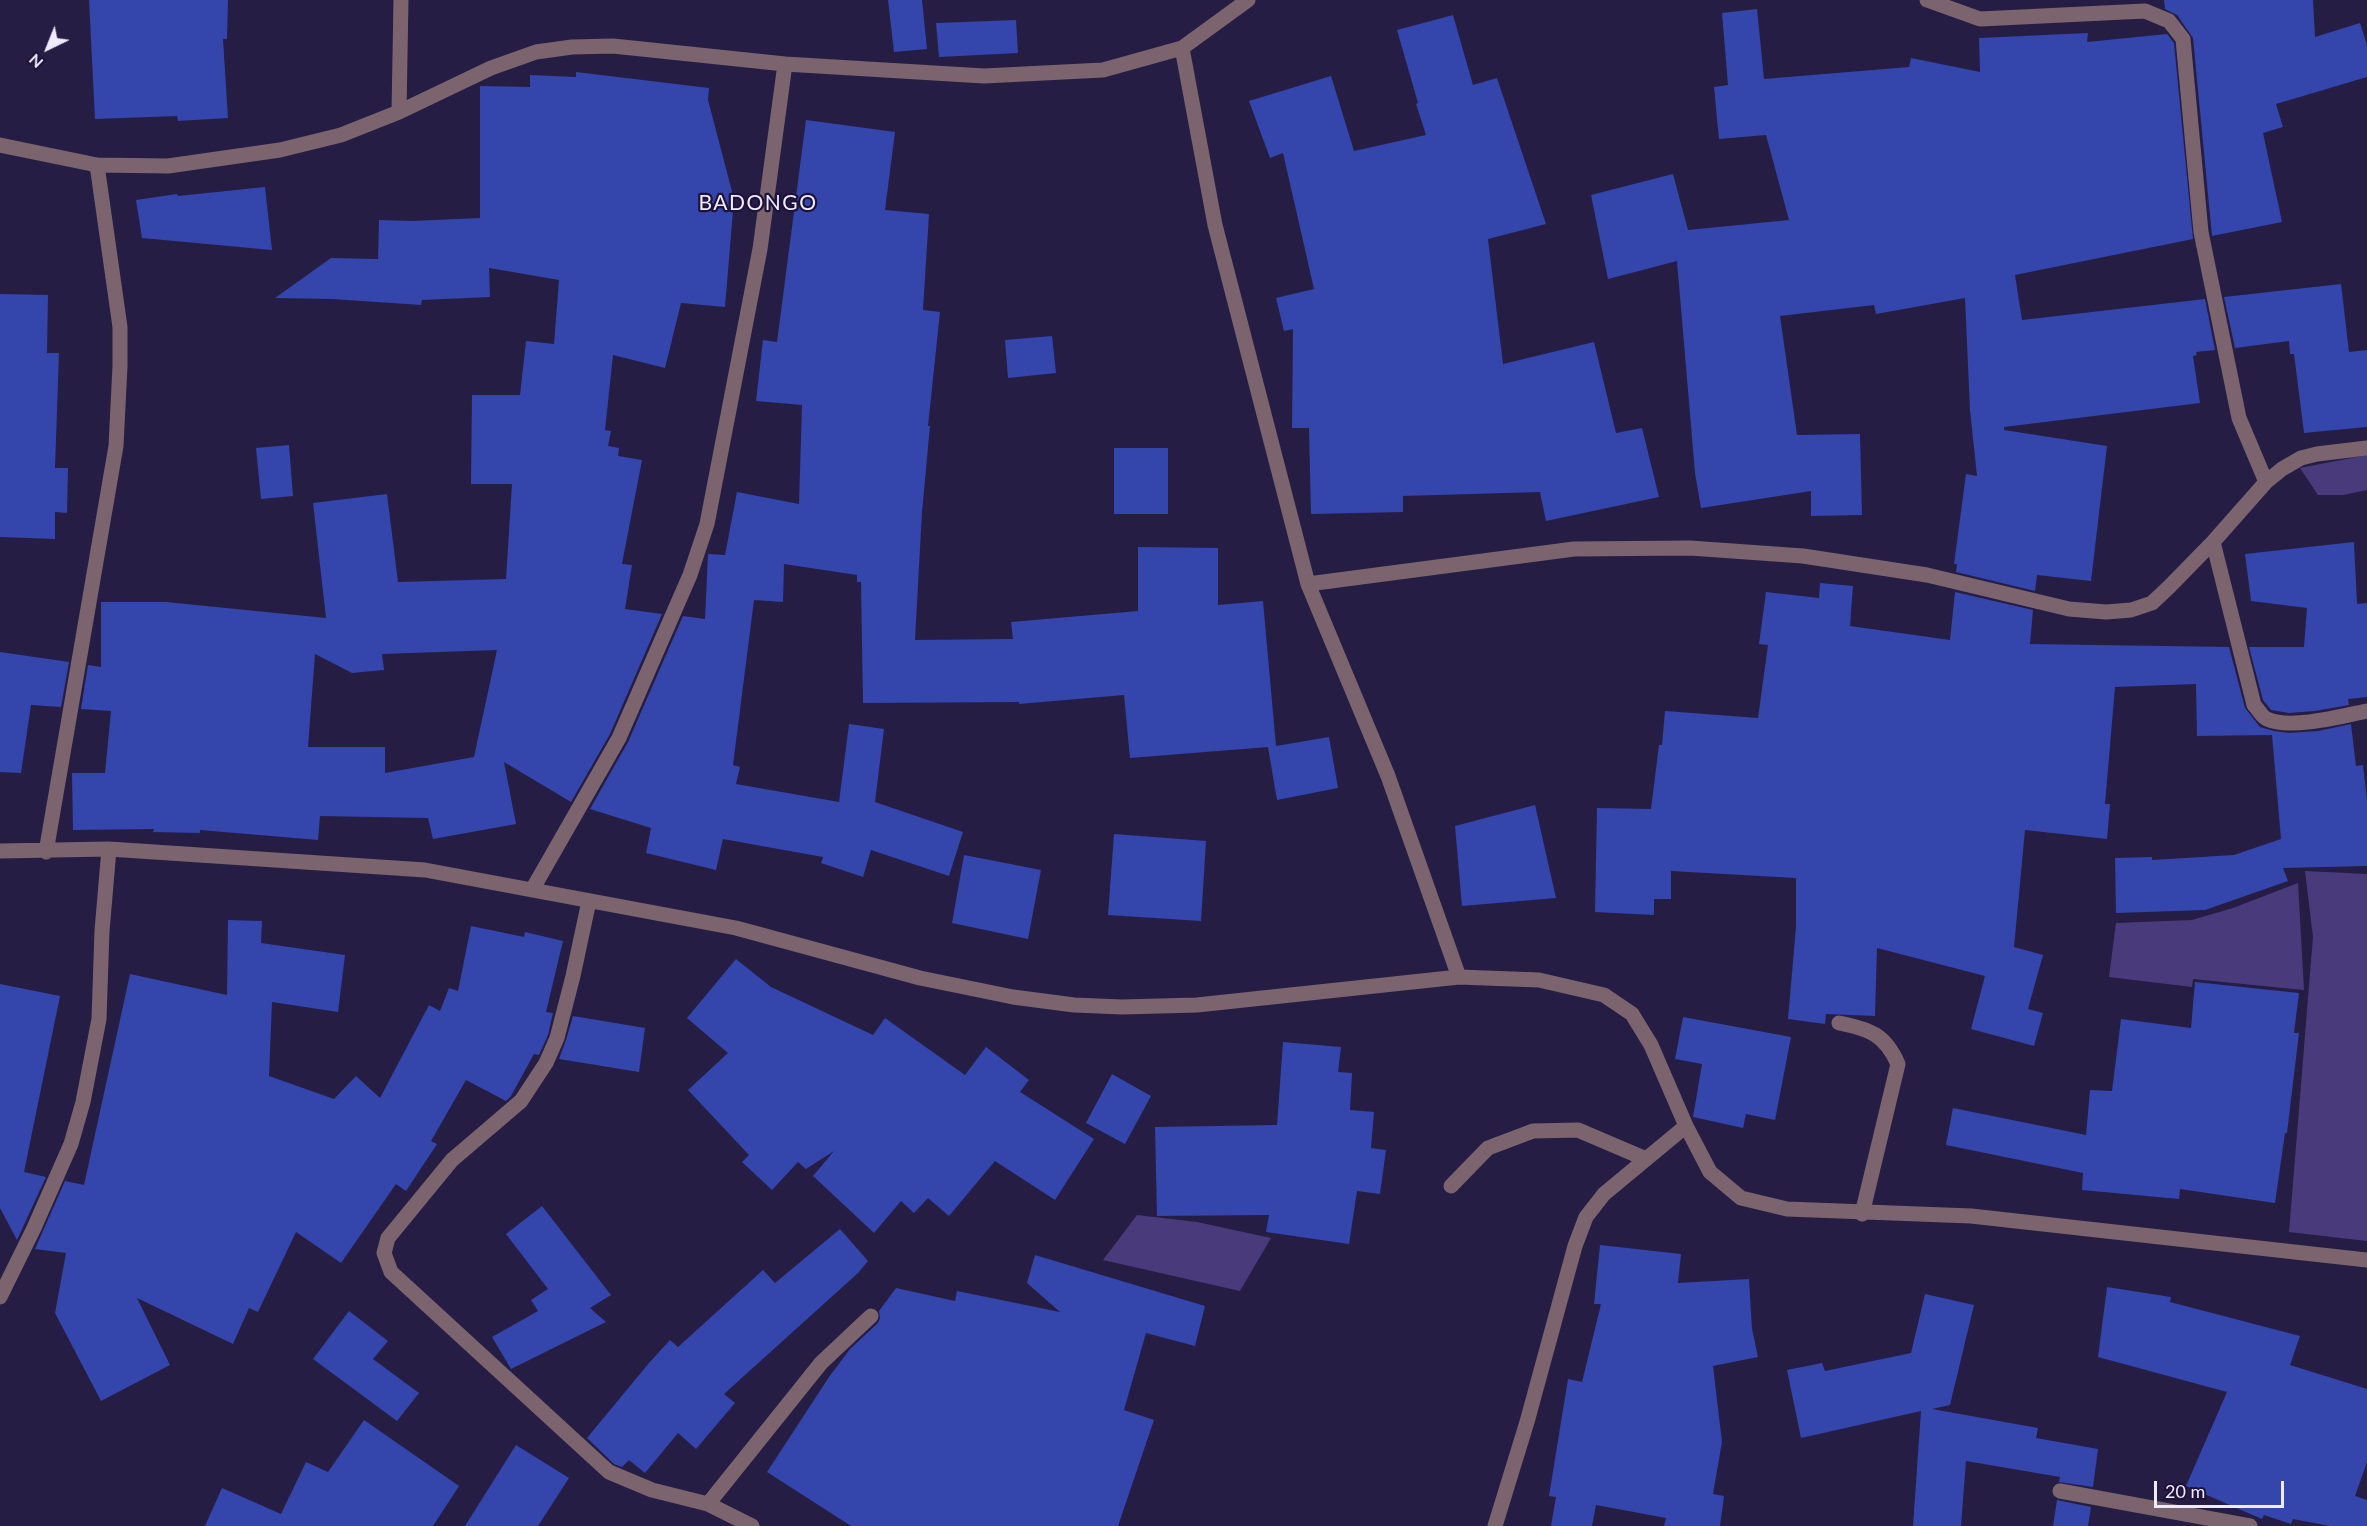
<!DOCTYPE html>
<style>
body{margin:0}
#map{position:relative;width:2367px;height:1526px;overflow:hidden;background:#261d45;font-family:Lato,sans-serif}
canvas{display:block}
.north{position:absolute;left:18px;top:18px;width:60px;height:60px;-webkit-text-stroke:4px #1d133a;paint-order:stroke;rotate:223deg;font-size:16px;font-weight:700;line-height:24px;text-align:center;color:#eeecfc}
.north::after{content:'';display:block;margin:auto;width:21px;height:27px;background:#eeecfc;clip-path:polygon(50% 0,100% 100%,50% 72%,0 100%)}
.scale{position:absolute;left:2154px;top:1481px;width:130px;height:27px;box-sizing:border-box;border:3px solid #eeecfc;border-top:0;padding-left:8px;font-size:18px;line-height:21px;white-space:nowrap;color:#eeecfc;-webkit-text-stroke:4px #1d133a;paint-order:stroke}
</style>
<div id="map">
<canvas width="2367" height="1526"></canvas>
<div class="north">N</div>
<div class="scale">20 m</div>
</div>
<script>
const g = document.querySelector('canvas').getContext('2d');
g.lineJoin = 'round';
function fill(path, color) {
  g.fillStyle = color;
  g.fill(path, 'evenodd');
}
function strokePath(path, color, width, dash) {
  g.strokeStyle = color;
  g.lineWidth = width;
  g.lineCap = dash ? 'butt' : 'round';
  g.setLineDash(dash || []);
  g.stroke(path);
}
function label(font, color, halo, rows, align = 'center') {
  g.font = font + ' Lato,sans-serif';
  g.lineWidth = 4.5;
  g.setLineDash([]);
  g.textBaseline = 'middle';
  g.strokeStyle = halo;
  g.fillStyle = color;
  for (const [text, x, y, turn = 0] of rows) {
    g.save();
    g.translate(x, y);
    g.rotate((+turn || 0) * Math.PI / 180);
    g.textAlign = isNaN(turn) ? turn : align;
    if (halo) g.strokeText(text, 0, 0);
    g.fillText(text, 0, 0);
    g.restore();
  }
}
const green = new Path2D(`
 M2367,455V490L2343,495H2318L2300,468Z
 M2305,871L2367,874V1241L2289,1232L2313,937Z
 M2298,883L2304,990L2193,979L2192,987L2109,977L2116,923L2192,920L2233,908Z
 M1137,1215L1197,1222L1271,1238L1240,1291L1103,1260Z`);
const building = new Path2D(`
 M89,0H228L227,39H223L228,118L178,121L177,116L95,119Z
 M888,0H922L927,49L894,52Z
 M2164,0H2313L2315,37L2360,23L2367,45V77L2276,104L2283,127L2263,133L2282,222L2212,236L2193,38L2177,15L2165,9Z
 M1757,9L1764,79L1909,67L1911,58L1980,72L1979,38L2088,33L2087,42L2167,34L2174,43L2193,239L2015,275L2022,320L2205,299L2215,350L2196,352L2197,355L2193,356L2200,403L2004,427V430L2107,446L2091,581L2037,575L2035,591L1956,572L1957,564H1954L1966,474L1977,476L1970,410L1965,298L1876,314L1874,305L1780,316L1797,435L1860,434L1862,515L1811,516V491L1701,508L1695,473L1677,261L1608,279L1591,195L1673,174L1688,230L1789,220L1766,135L1719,139L1714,87L1728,85L1722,13Z
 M1453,15L1473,85L1497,78L1546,224L1488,239L1503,364L1594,342L1616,433L1642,428L1659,497L1546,521L1540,492L1403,496V512L1311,514L1309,428H1292L1293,329L1284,331L1276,298L1314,289L1283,153L1270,158L1249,101L1331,76L1354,151L1426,135L1416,104L1418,103L1397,30Z
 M1016,20L1018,53L939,57L936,23Z
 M576,72L709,88L708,100L734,199L725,307L681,303L665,368L613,355L605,430L611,431L608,446L619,448L618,456L642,460L622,564L632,565L625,609L662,614L610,734L571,802L504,762L516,824L433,839L428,818L320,816L318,840L200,830V833L153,832L154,829L73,830L72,773H105L111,711L81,709L88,665L101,667V602H166L326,618L313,503L387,494L398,582L506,579L512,484H471L472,395H520L526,341L554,344L559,280L489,268L490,297L422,300L421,305L332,299L275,298L331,258L378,259L379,220L411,221L480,218V86L530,87V75L576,77ZM497,650L474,757L385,773V747H308L315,654L352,673L384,670L382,654Z
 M806,120L895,132L885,210L929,214L923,310L940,312L928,426H930L922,512L915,640L1013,639L1011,622L1138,611V547L1218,548V605L1263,601L1276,746L1329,737L1338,788L1277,800L1268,747L1130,758L1124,695L1019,704V702L863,703L861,582H857V575L784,564L783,602L754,600L733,765L740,767L736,784L839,802L849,724L884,729L875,802L963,832L949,876L871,850L863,877L821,863L823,857L723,839L716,870L646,853L651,828L590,809L628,742L683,616L705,619L708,554L725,555L737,492L799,504L802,405L756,401L763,340L777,342Z
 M265,187L272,250L142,238L136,200L177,194L178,196Z
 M2341,284L2349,352L2367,350V427L2304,433L2294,354H2290L2289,341L2235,348L2224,297Z
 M0,294L48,295L47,353H59L55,468H68L67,513L55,512V539L0,537Z
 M1052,336L1056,373L1008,378L1005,340Z
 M289,445L293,496L261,499L256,448Z
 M1114,448H1168V514H1114Z
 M2354,542L2357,604L2367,603V697L2348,699L2349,705L2315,711L2289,713L2271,710L2263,700L2249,647H2304L2307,608L2251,601L2245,554Z
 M1820,583L1853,586L1850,626L1950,640L1955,592L2033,610L2030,644L2229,647L2245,708L2260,727L2274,731L2289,733L2318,731L2351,724L2356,766L2363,765L2367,799V866L2283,868L2288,881L2205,910L2116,913L2115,858L2152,857V860L2234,855L2281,839L2272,735L2197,736L2196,684L2115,687L2105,804H2110L2107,839L2025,830L2014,947L2043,955L2028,1009L2043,1013L2034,1046L1971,1029L1985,976L1877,948L1875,1016L1826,1014L1825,1024L1788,1019L1796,927V878L1671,871V899H1654V915L1595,912L1597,808L1651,809L1659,745H1662L1665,711L1758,718L1768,645L1759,644L1766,592L1819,598Z
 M0,652L69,662L61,707L31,705L21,773L0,772Z
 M1535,805L1556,898L1462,906L1455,826Z
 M1114,834L1206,841L1201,921L1108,915Z
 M964,855L1041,870L1028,939L952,923Z
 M228,920L262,921L261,943L345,955L338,1012L272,1002L269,1076L334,1099L356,1076L380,1098L429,1005L440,1011L449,988L458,991L471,926L524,937L525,932L563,941L546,1012L553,1013L548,1035L539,1055L534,1054L511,1096L506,1101L466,1080L431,1141L437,1144L406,1191L396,1184L341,1263L296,1232L258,1312L249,1308L233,1344L137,1298L170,1365L101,1401L55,1313L66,1253L35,1249L65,1181L84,1185L130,974L227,995Z
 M736,959L771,987L873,1035L885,1018L965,1075L986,1047L1029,1080L1020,1092L1094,1139L1055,1200L995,1161L949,1216L928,1198L914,1213L901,1201L874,1233L813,1176L834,1151L806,1169L798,1162L772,1190L742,1162L749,1155L688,1090L728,1053L687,1018Z
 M2195,982L2299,993L2294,1033H2299L2287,1133H2285L2275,1203L2180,1189L2179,1199L2082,1190L2083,1173L1946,1145L1953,1108L2086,1135L2090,1090L2112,1091L2121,1019L2191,1028Z
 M0,984L60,996L24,1172L46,1177L17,1240L0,1208Z
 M573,1016L645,1028L639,1072L559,1059L566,1040Z
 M1683,1017L1791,1037L1775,1120L1746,1114L1743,1128L1693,1117L1702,1064L1675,1059Z
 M1283,1042L1341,1047L1338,1072L1352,1073L1350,1110L1374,1112L1371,1148L1386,1150L1380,1194L1357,1191L1349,1244L1266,1232L1269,1215L1157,1216L1155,1127L1277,1125Z
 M1112,1074L1151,1096L1125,1144L1086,1123Z
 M542,1206L611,1295L590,1308L606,1322L511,1369L492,1337L538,1311L531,1300L548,1289L506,1234Z
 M840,1229L868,1261L858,1273L724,1394L735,1403L696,1449L678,1433L645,1473L629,1460L622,1467L614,1464L587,1438L649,1363L670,1340L678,1347L763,1270L775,1283Z
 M1600,1245L1681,1254L1678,1283L1749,1279L1752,1329L1758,1357L1713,1366L1722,1442L1713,1494L1724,1496L1720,1526H1664L1666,1518L1596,1505L1592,1526H1551L1556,1497L1549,1496L1568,1379L1582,1382L1601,1304H1594Z
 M1035,1255L1205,1306L1195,1346L1146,1333L1124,1410L1154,1420L1118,1526H851L767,1472L829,1377L850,1349L878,1323L880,1318L879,1311L896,1288L955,1301L957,1291L1060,1312L1027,1283Z
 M2107,1287L2171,1297L2170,1302L2300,1336L2290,1365L2367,1389V1462L2355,1496L2367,1500V1526H2330L2293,1519L2291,1524L2264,1515L2262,1519L2186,1486L2227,1392L2098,1357Z
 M1925,1294L1974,1305L1950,1405L1932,1409L2038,1428L2036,1438L2098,1449L2093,1487L2059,1482L2060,1477L1966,1461L1961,1526H1913L1921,1411L1801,1438L1787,1370L1822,1363L1825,1371L1911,1353Z
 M349,1311L388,1341L373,1359L419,1393L397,1421L313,1359Z
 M364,1420L459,1486L433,1526H205L222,1488L281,1514L306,1462L328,1472Z
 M516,1445L569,1478L538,1526H465Z
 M2057,1500L2091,1507L2088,1526H2053Z`);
const minor = new Path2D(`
 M1927,0L1980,19L2145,11L2169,21L2183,39L2201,232L2239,418L2266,482
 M1182,48L1248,0
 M399,112L401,0
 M0,145L97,165L168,166L280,150L341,135L399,112L491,68L536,52L572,47L613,46L785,64L984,76L1103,70L1182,48L1215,225L1308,584L1388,776L1459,977
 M2213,542L2254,705C2258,709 2262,717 2267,719C2290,730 2343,716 2367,711
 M1308,584L1574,549L1690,548L1803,556L1927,575L2069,609L2106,612L2131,610L2152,603L2169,587L2213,542L2266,482L2282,469L2301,458L2317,454L2367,448
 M0,851L109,849L425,870L736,928L920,978L1013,997L1074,1005L1122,1007L1197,1005L1459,977L1539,980L1604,995L1632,1014L1651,1045L1686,1126L1710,1172L1741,1198L1787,1209L1971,1216L2367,1260
 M46,852L116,446L120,366V327L97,165
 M532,890L619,738L690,575L707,524L760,249L785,64
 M589,901L573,976L557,1038L546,1063L521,1101L452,1160L388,1238L384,1253L391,1272L609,1472L652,1490L708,1504L752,1526
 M1839,1023C1869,1029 1885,1034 1898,1064L1862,1214
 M1451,1186L1488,1148L1533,1131L1578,1130L1646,1159
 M0,1297L34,1228L71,1144L83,1102L99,1019L102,931L109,849
 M2060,1491L2250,1526
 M708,1504L821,1363L871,1316
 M1495,1526L1527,1422L1575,1246L1586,1217L1604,1194L1686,1126`);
const quarterNames = [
 ["BADONGO",758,203]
];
fill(green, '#493b7b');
fill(building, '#3445ab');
strokePath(minor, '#7b646e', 15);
g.letterSpacing = '1.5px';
label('21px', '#eeecfc', '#1d133a', quarterNames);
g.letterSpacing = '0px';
</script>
